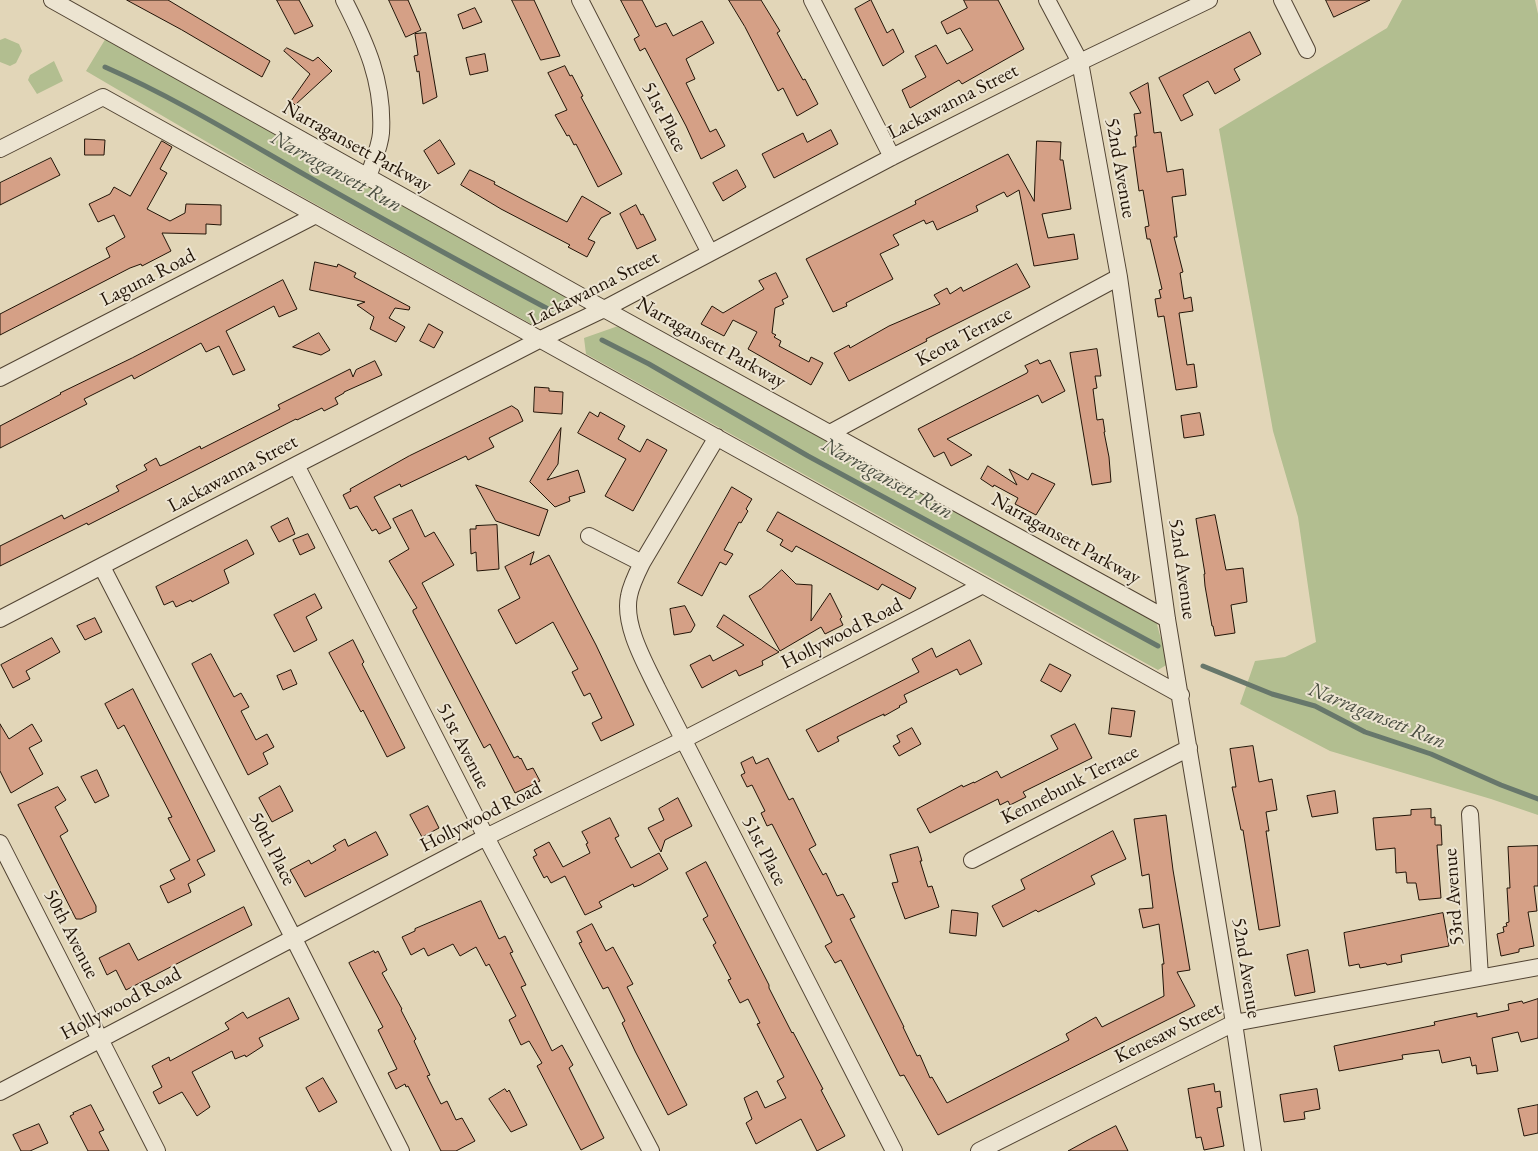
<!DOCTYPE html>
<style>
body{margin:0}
canvas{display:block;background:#e2d6b8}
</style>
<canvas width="1538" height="1151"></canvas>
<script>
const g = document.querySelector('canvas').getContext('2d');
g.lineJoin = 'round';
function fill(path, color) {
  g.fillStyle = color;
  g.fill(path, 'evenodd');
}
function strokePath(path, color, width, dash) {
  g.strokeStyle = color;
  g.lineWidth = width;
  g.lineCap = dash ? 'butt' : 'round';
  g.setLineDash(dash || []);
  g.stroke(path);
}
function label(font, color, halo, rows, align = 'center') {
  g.font = font + ' "EB Garamond",serif';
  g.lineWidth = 4;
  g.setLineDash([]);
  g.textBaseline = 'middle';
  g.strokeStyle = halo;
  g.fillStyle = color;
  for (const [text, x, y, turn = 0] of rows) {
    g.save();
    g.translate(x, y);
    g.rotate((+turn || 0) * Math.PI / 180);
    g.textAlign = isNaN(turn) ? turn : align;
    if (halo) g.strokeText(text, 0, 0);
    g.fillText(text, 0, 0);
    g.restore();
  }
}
const green = new Path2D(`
 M1402,0H1535L1538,14V815L1491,799L1330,751L1240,704L1255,661L1285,657L1316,642L1298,517L1273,431L1219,129L1387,28Z
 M5,38L19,44L22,51L16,63L10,66L0,62V40Z
 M106,38L314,156L562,293L569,303L565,310L533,325L265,176L86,71Z
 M54,61L63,81L37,94L28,80L30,75Z
 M621,325L1156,621L1168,664L1158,670L586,354L584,338Z`);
const stream = new Path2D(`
 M105,67C180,100 250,144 321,184C397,227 473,269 550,310
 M602,340L649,364L808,456L1158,646
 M1203,666L1272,694L1315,706L1365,732L1431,754L1501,785L1538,799`);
const building = new Path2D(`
 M127,0H168L270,61L262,77L182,30Z
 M277,0H299L313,26L295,34Z
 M389,0H408L421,30L406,37Z
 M512,0H534L560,56L541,60Z
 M621,0H642L656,27L666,23L673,36L702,21L714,43L686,59L695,79L686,83L710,132L716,129L725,146L701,159L686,126L645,48L640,51L634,39L639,36Z
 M729,0H761L780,31L777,33L803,80L805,79L818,104L797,116L783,88L778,91L745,27Z
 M871,0L887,33L893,29L904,52L883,66L855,9Z
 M964,0H998L1024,49L962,84L959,80L910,108L902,90L926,77L915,56L936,45L947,64L973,50L960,28L947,34L941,22L967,8Z
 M1326,0H1370L1334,17Z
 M475,8L482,22L463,29L458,15Z
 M1250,32L1261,54L1234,69L1240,80L1215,94L1208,81L1183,95L1193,115L1181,121L1159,78Z
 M426,33L437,97L423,104L419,71L417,72L414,56L418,55L415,34Z
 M287,48L313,61L318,57L332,71L295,105L291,101L310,74L284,51Z
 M485,54L488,71L470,75L466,58Z
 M565,66L570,76L572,75L583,96L581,97L622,174L598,187L576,144L574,145L569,135L567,136L555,115L567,110L548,73Z
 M1148,83L1154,133L1161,132L1167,172L1183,169L1186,195L1172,197L1177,237H1174L1183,272L1180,273L1184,299L1191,297L1193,311L1179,313L1187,365L1194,364L1197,387L1176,390L1164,316L1158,317L1155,299L1161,298L1159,290L1162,289L1150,239H1147L1145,227L1149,226L1143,190L1139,191L1133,147H1136L1135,136H1137L1134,114L1141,113L1130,93Z
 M831,130L838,144L774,178L762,154L803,133L807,142Z
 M85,139L105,140L104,155H85Z
 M440,140L455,164L438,174L424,151Z
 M162,141L172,147L160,169L167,173L147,209L170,221L185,213L186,204L221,205V225L206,224V234L162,233L171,251L142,266L141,264L130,268L0,335V314L110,257L106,248L125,237L114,215L98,222L89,204L110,194L114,187L130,196Z
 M1037,141L1061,142L1060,160H1063L1071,209L1042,214L1048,238L1074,234L1078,259L1034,266L1019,190L1007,197L1004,192L976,206L978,211L937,230L933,221L926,224L924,220L893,235L899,245L880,254L893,279L846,303L847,306L833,312L806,259L916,204L915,201L1008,154L1034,201Z
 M51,158L60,175L0,205V183Z
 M470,170L495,182L494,184L526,201L567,222L582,196L611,213L601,218L588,239L595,242L587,257L568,247L570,245L501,209L461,185Z
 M737,170L746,187L723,201L713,183Z
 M636,205L641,215L643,214L656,240L637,249L620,214Z
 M315,262L337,267L338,264L356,273L354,277L410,307L409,310L395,308L389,318L405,327L396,342L370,329L374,317L357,305L365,302L310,290Z
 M1017,264L1030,287L926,339L927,341L849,381L834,353L849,345L850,348L889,326L940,304L934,295L947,288L950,294L961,287L963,291Z
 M776,273L788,297L782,300L784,304L775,308L772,333L776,335L774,337L781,341L779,346L809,362L811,357L823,363L811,385L748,349L757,332L733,320L724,336L701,324L712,306L723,313L764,289L759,281Z
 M283,280L297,309L279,317L274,306L226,331L245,370L233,375L219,346L206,352L201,343L134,379L132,375L84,399L87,404L0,448V426L61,394L60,393L132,358Z
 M429,324L443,332L434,348L420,341Z
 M319,333L330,350L321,355L293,347Z
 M1097,349L1101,376H1095L1097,388L1093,389L1097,420L1103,419L1105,432H1104L1109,457L1111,482L1092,485L1070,353Z
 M1038,360L1040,364L1050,360L1065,391L1042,403L1038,395L947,439L972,455L951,466L944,452L934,457L918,429L1027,373L1028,371L1025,366Z
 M375,361L382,375L344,392V393L335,398L338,404L324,411L322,408L297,420L296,419L88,525L87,523L0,566V546L62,515L64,519L119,491L116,486L147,470L144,465L156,458L160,466L165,464L200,446L201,449L280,409L278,405L350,369L353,377L356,370Z
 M535,387L549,388V391L563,392L562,414L534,412Z
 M512,406L518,410L523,421L489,438L494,447L468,460L466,456L401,487L400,484L374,497L391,528L379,534L376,529L372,531L357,506L350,509L343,495L351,491L350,489L409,456Z
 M590,412L598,417L600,412L625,426L618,439L640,452L647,439L667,450L633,511L605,496L626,459L578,433Z
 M1200,413L1204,435L1184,438L1181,416Z
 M561,428L558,464L547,480L578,470L585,492L569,497L570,501L555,507L530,482Z
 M988,466L1017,485L1009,469L1028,480L1032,473L1055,484L1036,515L1015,504L1018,498L994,485L993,487L981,479Z
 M476,485L548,510L539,536L496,521Z
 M732,487L752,499L746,509L748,511L741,523L739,522L724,550L733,554L726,565L720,562L702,596L678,583Z
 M412,510L425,537L434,532L454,565L422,583L514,758L518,756L520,759L521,758L527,770L533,768L540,781L515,793L490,744L484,748L413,612V610L417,608L389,561L409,549L393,519Z
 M778,512L916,588L910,599L882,584L878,590L796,546L792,552L780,545L783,540L767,531Z
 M1215,515L1226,570L1243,568L1247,602L1231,605L1235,633L1215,636L1213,626H1212L1205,586L1204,574H1205L1196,519Z
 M288,518L295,534L279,542L271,527Z
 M497,525L499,569L477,571L476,552L471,554L470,529H476V526Z
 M308,534L315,548L300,555L293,540Z
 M247,540L254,554L224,570L229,583L192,602L191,600L176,607L173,601L164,605L156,587Z
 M534,552L530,565L549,555L596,645L634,725L601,741L592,723L602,718L590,693L584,696L572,672L578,669L553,622L516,644L498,610L520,598L505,567Z
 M782,570L796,584L812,585L811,621L830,593L842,617L840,619L843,625L825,634L821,627L780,651L749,596L761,589Z
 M315,594L322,608L306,617L317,640L294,652L274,615Z
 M685,606L695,625L691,632L674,635L670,609Z
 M724,615L779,652L762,661L763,665L739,676L736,670L702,688L690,665L710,655L713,661L744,645L717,627Z
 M95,618L102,632L85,640L77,626Z
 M52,638L60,652L26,671L30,679L13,688L1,665Z
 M353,640L364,662L362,664L405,748L387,757L363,710L361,712L329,653Z
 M970,640L982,664L960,675L957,669L904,695L907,702L899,706L900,707L884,716V714L871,720L837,737L839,741L818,752L806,730L919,672L912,659L932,648L936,657Z
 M211,654L234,697L241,693L249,707L241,711L256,740L267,734L274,747L263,753L268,764L248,775L192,664Z
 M1050,664L1071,675L1061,692L1041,681Z
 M291,670L297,684L283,690L277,676Z
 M133,689L215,851L197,860L205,875L188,884L191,892L168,903L160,886L175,879L170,870L190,860L168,818L172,817L124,725L118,729L105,704Z
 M1112,708L1135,711L1131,737L1109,734Z
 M0,724L9,739L32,724L42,741L29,748L43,774L11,793L0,771Z
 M1075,724L1092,758L1023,792L1026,797L1010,805L1008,801L1000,805L998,799L930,833L917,809L962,785L963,787L974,782V783L997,771L1001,778L1058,749L1051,736Z
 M912,728L921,744L899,756L893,746L900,742L897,736Z
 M1253,746L1259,782L1272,779L1277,810L1266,812L1269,831H1266L1280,926L1259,930L1243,830H1241L1232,787H1236L1230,749Z
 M753,757L756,764L768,758L789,800L793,798L816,845L809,849L823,875L826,873L837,896L843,894L855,917L850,919L904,1027H903L917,1056L920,1055L930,1078L932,1077L947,1103L1069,1040L1066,1034L1096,1017L1102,1027L1164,996L1162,964H1164L1159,924L1143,928L1139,909L1153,908L1149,874L1142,876L1134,819L1166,815L1173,870L1190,970L1177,972L1195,1006L938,1135L904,1075L900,1076L841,960L835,963L825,946L832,942L815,908L772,824L767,826L761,813L765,811L752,785L747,787L741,775L745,773L741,763Z
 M97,770L109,796L95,803L81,777Z
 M280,786L293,811L272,822L259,798Z
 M58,787L66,800L55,807L68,831L60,836L96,906V912L81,919H76L18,805Z
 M1335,791L1338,813L1312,817L1307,796Z
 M678,798L692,826L665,840L661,852L648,828L664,820L659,809Z
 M428,806L439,828L422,837L410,815Z
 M1431,809V818L1435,817V825H1441L1442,845H1437L1441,898L1419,900L1416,883H1407L1406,872L1396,873L1395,848L1376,850L1373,818L1411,815V810Z
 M610,818L619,836L615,838L631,868L659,853L668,869L640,885L634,887L633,884L599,902L602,907L585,915L565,876L551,883L547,876L544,878L533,857L537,855L534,850L549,842L563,867L590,853L586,844L588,843L582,832Z
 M1113,831L1126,859L1091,876L1095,884L1038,912L1036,910L1003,927L992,906L1025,889L1021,880Z
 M376,832L388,855L305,897L290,870L309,860L311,864L336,850L333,846L345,839L348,846Z
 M1538,846V886H1534L1537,911L1528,912L1534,946L1519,949V952L1501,956L1497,934L1504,932L1503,927L1507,926L1506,923L1509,922L1507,888H1510L1508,847Z
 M918,847L922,861H920L928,887L932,886L939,907L905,919L892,883L898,882L890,855Z
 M706,862L769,985V988L792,1033L793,1032L823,1089L821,1090L845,1136L817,1151L801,1119L756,1144L746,1123L752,1119L744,1098L757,1091L765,1108L786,1098L777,1081L784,1077L757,1024L760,1023L748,999L740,1003L728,980L731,979L713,945L716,943L703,919L708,916L686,873Z
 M481,901L499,939L505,936L513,952L510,953L526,985L521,987L552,1051L562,1045L573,1065L569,1068L604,1138L581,1150L537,1066L542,1063L529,1041L521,1045L509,1020L516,1016L489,964L486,966L476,947L460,956L453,944L428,956L424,948L411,955L402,937L415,931V929Z
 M244,907L252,925L126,990L116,970L107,975L99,958L129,943L138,960Z
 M952,910L978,913L976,936L950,933Z
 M1443,913L1449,946L1401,955L1402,962L1387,965L1386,963L1360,968L1359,964L1349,966L1344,933Z
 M592,924L606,951L613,947L633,984L627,987L687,1105L668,1115L635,1051L622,1023L625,1021L608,987L603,989L579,943L582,942L577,932Z
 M1308,950L1315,992L1295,996L1287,955Z
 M374,951L375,953L378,951L387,970L382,973L402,1009L401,1010L416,1039L414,1041L430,1075L427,1076L441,1104L447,1101L456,1120L462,1118L475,1141L456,1151H441L408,1086L406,1087L405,1084L396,1089L388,1073L397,1069L378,1030L383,1027L349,963Z
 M289,998L299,1019L259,1038L263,1046L246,1057L245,1055L235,1059L232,1051L192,1072L210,1107L197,1116L182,1092L159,1104L153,1092L162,1087L152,1066L169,1057L170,1061L229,1029L225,1023L243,1012L247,1018Z
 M1538,999V1038L1521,1042L1518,1032L1492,1038L1498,1071L1477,1074L1476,1065L1472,1066L1470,1057L1442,1063L1439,1050L1402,1055L1403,1059L1339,1071L1334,1046L1435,1025L1434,1022L1477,1013V1017L1509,1010L1508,1004L1522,1001L1523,1003Z
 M323,1078L337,1102L319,1112L306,1088Z
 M1214,1084L1215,1092L1220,1091L1222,1107L1217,1108L1224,1146L1204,1150L1201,1137L1196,1138L1188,1089Z
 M505,1089L507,1092L509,1090L527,1125L511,1132L489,1099Z
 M1317,1089L1320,1109L1304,1112L1305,1119L1284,1122L1280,1095Z
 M91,1105L104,1130L99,1132L109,1151H88L70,1116L74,1114L73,1113Z
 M1538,1105V1133L1524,1136L1518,1109Z
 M39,1124L48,1143L30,1151H21L13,1135Z
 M1116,1126L1128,1151H1068L1090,1139Z`);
const street = new Path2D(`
 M52,0L604,309L1167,619
 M344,0C366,43 384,82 381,133C380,147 372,164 368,178
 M580,0L710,253
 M812,0L892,157
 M1047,0L1080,62L1119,277L1167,619L1234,1023L1253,1151
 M1282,0L1307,50
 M0,149L103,97L1181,695
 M0,378L316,215
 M830,433L1119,277
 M717,437L642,563C637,573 631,585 629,596C623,625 645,663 657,688L894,1151
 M296,465L486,837L651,1151
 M589,536L642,563
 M102,567L293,937L401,1151
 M0,619L296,465L541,339L604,309L892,157L1080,62L1209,0
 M1470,814L1480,977
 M0,843L157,1151
 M972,860L1189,748
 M0,1092L486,837L683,740L983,585
 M979,1151L1234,1023L1538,967`);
const streetNames = [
 ["Lackawanna Street",953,102,-27],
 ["51st Place",664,117,63],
 ["Narragansett Parkway",357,147,29],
 ["52nd Avenue",1120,168,80],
 ["Laguna Road",148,278,-27],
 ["Lackawanna Street",594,289,-27],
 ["Keota Terrace",964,337,-28],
 ["Narragansett Parkway",711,343,29],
 ["Lackawanna Street",233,474,-28],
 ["Narragansett Parkway",1066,539,29],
 ["52nd Avenue",1182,569,82],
 ["Hollywood Road",842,634,-27],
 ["51st Avenue",463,746,63],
 ["Kennebunk Terrace",1070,785,-27],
 ["Hollywood Road",481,817,-27],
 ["50th Place",272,849,63],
 ["51st Place",764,851,63],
 ["53rd Avenue",1454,897,-94],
 ["50th Avenue",71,934,63],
 ["52nd Avenue",1246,968,81],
 ["Hollywood Road",121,1004,-28],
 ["Kenesaw Street",1168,1033,-26]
];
const waterNames = [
 ["Narragansett Run",336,172,29],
 ["Narragansett Run",887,479,29],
 ["Narragansett Run",1377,716,22]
];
fill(green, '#b2be90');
strokePath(stream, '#67776b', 5);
fill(building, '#d5a086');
strokePath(building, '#221407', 1);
strokePath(street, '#524433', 18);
strokePath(street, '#ece4d1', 16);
label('20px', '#221407', '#ece4d1', streetNames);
label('italic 21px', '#4a4e41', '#ece4d1', waterNames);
</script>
